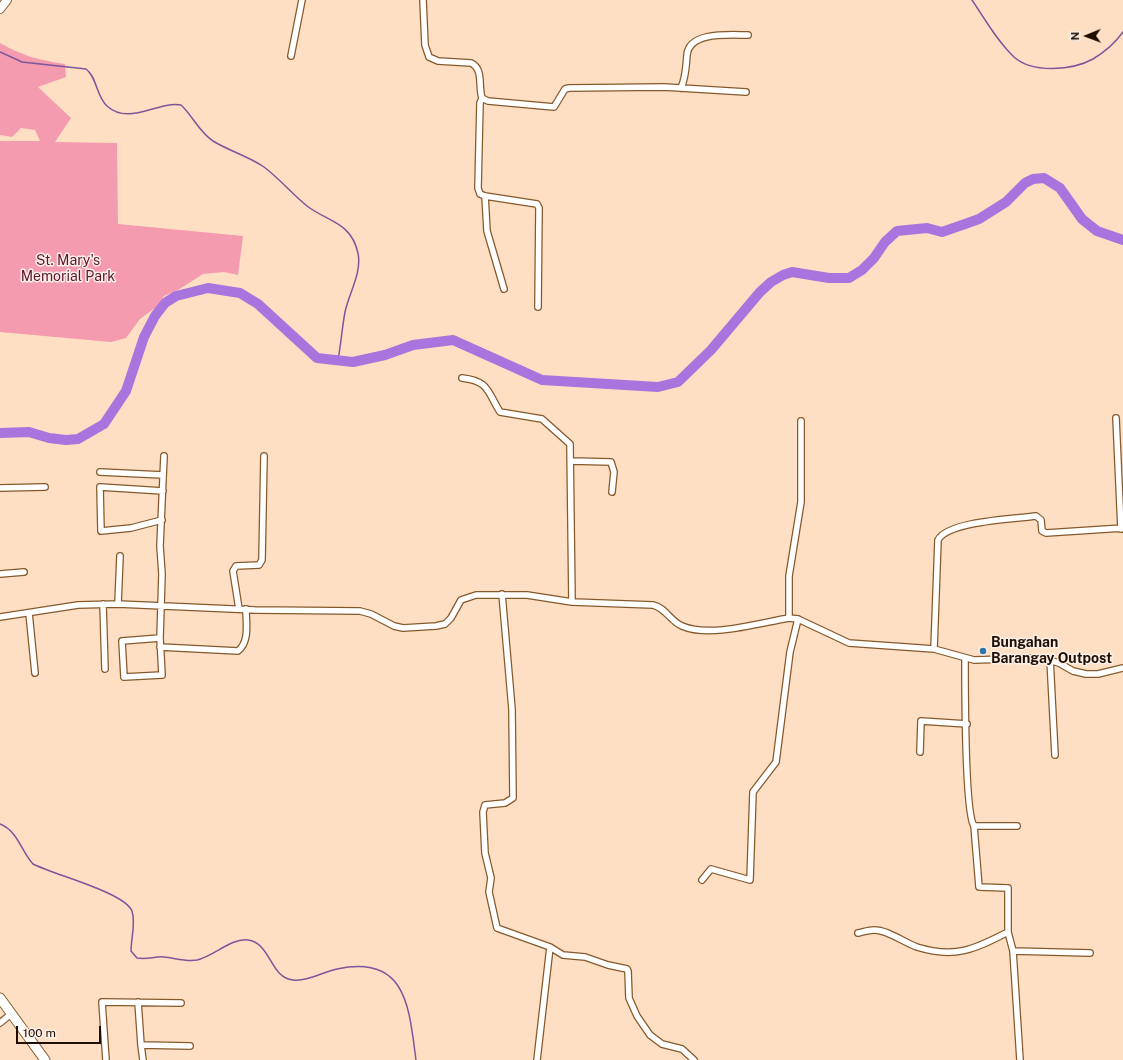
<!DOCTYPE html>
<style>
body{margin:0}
#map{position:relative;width:1123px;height:1060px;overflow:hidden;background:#fedfc3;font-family:"Public Sans",sans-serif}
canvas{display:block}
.north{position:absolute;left:1067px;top:16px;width:40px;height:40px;-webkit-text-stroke:3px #fbf0e7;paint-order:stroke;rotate:269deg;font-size:11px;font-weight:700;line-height:16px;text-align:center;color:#1e0d00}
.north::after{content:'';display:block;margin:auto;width:14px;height:18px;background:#1e0d00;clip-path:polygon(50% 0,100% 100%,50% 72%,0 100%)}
.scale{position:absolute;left:16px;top:1026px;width:85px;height:18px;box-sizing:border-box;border:2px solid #1e0d00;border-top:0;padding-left:5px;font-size:12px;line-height:14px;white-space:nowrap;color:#1e0d00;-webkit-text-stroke:3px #fbf0e7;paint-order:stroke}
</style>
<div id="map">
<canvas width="1123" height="1060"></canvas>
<div class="north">N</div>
<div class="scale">100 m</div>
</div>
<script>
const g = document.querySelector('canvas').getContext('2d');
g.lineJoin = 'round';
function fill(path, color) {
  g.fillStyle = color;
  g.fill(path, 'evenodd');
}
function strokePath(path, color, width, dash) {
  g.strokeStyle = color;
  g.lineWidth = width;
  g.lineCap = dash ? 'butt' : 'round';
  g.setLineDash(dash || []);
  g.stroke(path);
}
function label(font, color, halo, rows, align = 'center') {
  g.font = font + ' "Public Sans",sans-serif';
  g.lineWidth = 3;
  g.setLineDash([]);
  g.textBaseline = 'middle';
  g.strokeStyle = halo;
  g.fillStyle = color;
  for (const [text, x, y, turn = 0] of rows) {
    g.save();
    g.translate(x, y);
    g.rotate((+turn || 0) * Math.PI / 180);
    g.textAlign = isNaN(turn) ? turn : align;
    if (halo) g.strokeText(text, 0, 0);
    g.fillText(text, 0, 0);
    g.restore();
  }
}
const green = new Path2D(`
 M0,43C23,56 39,60 65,64L66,77L38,87L71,118L55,142L117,143L118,224L243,236L238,275L224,272L203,274L178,290L164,296L155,308L140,319L126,338L111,342L0,332V141H40L35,130L21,128L12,137L0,135Z`);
const stream = new Path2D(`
 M972,0C985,19 997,41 1014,57C1033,74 1073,70 1093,59C1105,52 1115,43 1123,32
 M0,52L22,62L86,69C97,77 96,96 107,106C129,126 157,101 181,105C193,116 199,132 213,141C229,151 248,156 264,167C280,179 292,194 307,206C328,222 351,222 358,253C362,273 349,293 345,312C342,328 341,344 338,360
 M0,824C18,831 21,851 33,864C54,875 124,892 132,911C136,923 131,939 131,951L137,958C147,960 155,956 164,957C175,958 186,962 197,960C214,956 231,938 248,940C271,943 270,978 293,980C306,982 323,972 337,969C407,954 409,1008 416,1060`);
const river = new Path2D(`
 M0,433L29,432L49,438L66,440L78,439L104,424L126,391L144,337L155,316L165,303L176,296L208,288L240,293L258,304L317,358L353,362L385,355L413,345L453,340L542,380L658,387L678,382L711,350L760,292L771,282L783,275L792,272L829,278H849L862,270L874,258L885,242L897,231L927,228L942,232L965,224L979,219L1006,202L1025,183L1033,179L1044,178L1060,188L1082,219L1097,231L1123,240`);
const street = new Path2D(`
 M423,0L425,45L429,57L438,61L471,63C484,69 478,87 482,98L488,101L554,107L565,89L569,88L664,87L746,92
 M291,56L302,0
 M681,88C686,77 686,66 687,55C689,31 730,35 748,35
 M482,98L480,103L478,188L480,194L485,196L537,204L539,208L538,307
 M485,196L487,231L504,289
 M462,378C489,381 487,391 500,412L542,419L570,444L572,602
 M1116,418L1121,529
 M571,461L611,462L614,472L612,492
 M100,472L163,475
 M0,488L45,487
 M162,520L131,528L101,531L100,487L163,491
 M0,574L24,572
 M502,594L512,709L513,798L505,803L485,805L483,812L485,853L491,878L489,892L497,928L550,947L563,955L585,957L608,965L627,969L628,971L629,998L637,1016L650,1035L662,1044L682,1049L694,1060
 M103,604L105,669
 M118,604L120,556
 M239,609L233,571L236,566L259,565L262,560L264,456
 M29,613L35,673
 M0,617L78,605L118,604L255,610L360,611L371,614L394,626L403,628L436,626L445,624L451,618L461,600L476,595H527L572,602L653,605C666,608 670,621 682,626C710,638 759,623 789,618L798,619L849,643L934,649L974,660L1041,658L1059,663L1073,671L1086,674H1098L1123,668
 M789,618V576L801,502V421
 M160,638L162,574L160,546L164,456
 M160,638L162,675L124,677L122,641Z
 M160,647L238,651C250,641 246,623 246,609
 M934,649L938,540C948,521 1014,519 1036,516L1041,520L1042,531L1046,533L1123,528
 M965,658C965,683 965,813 974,826L979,887L1008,888V932L1013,951L1020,1060
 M1050,659L1055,755
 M920,752L921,721L967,724
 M974,826H1017
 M702,880L711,869L750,880L753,792L776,762L790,652L798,619
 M858,933C863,932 869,930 874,930C888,930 903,942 917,947C955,959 975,949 1008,932
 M1013,951L1090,953
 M138,1002L141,1045
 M0,1023L11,1014
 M106,1060L102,1002L181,1003
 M143,1060L141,1045L190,1046
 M537,1060L550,947`);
const secondary = new Path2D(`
 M0,9L7,0`);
const primary = new Path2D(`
 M0,998L45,1060`);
const markers = [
 [983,651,4,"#2f75aa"]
];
const parkNames = [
 ["St. Mary's",68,261],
 ["Memorial Park",68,277]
];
const poiNames = [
 ["Bungahan",991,643],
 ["Barangay Outpost",991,659]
];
fill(green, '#f59bb0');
strokePath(stream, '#7e569b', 1.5);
strokePath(river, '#a775dd', 10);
strokePath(street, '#85592b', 8);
strokePath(secondary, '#85592b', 10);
strokePath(primary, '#85592b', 11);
strokePath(street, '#fff', 5.5);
strokePath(secondary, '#fff', 8);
strokePath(primary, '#fff', 9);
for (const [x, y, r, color] of markers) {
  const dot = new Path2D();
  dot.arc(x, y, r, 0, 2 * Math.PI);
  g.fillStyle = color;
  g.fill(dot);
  strokePath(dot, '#fbf0e7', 1.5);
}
label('14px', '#61132e', '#fbf0e7', parkNames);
label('bold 14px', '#1e0d00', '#fbf0e7', poiNames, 'left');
</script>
